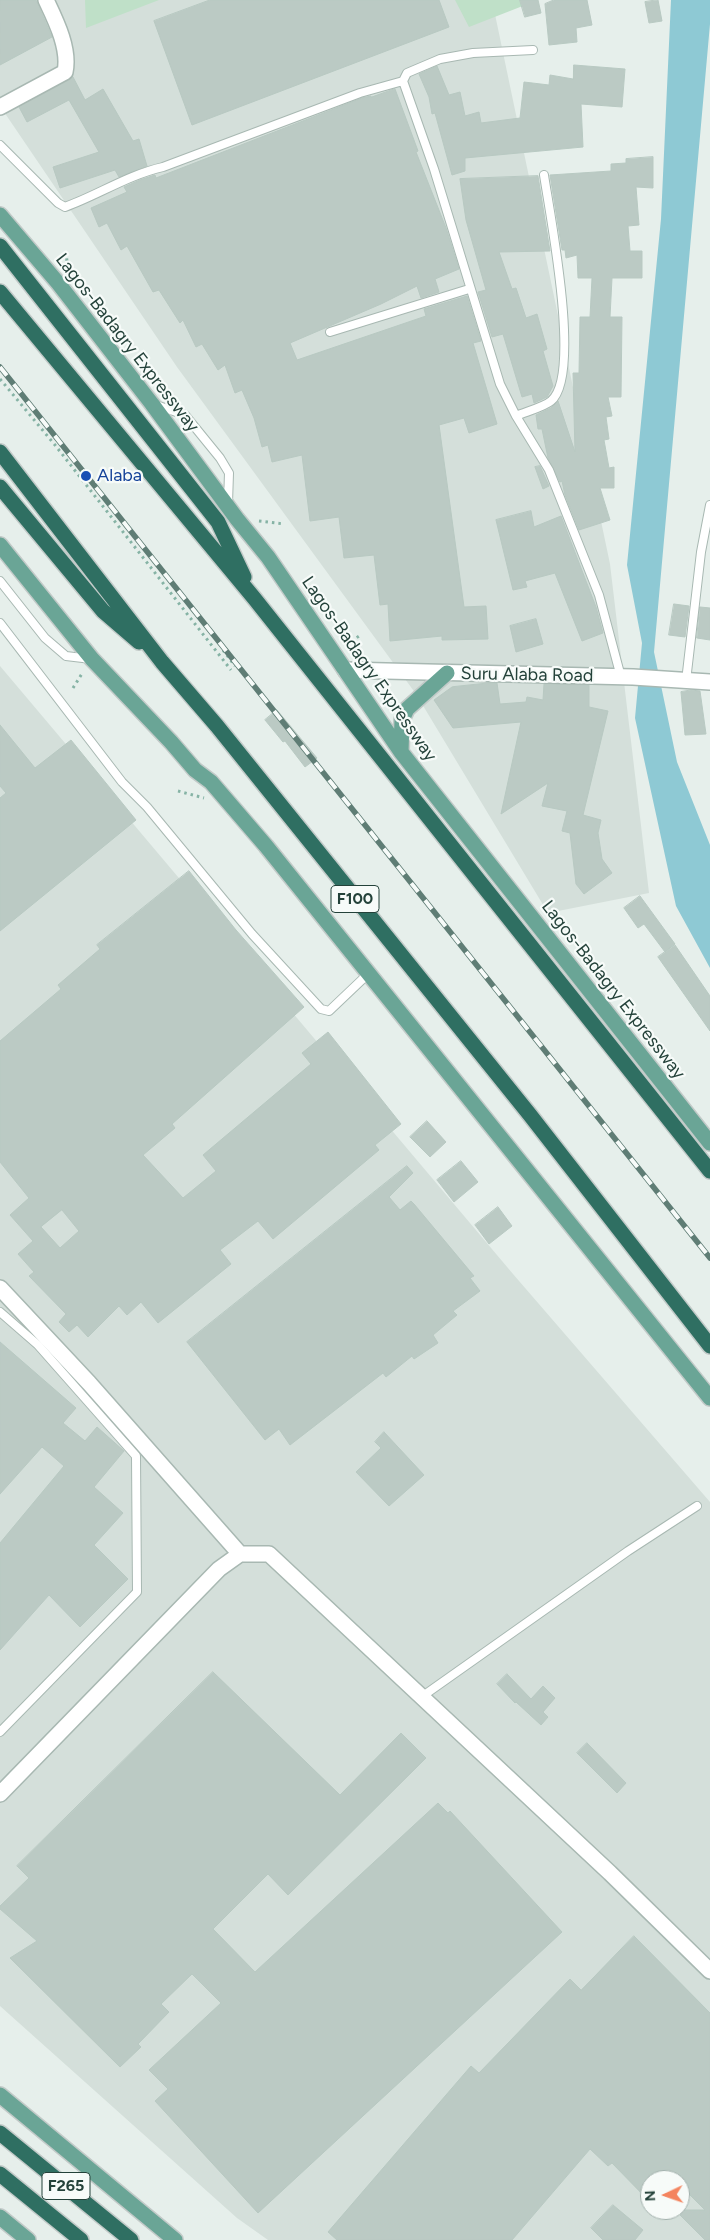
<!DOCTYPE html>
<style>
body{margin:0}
#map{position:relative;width:710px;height:2240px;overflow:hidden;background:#e6efeb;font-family:Figtree,sans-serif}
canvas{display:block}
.north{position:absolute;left:640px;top:2170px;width:50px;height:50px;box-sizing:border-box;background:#f7fbf9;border:1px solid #a3b1ad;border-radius:50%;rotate:267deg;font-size:14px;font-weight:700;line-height:20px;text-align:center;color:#24423a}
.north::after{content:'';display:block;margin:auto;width:18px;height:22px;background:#f4845f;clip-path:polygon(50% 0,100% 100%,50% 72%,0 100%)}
</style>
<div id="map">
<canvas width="710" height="2240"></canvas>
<div class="north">N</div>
</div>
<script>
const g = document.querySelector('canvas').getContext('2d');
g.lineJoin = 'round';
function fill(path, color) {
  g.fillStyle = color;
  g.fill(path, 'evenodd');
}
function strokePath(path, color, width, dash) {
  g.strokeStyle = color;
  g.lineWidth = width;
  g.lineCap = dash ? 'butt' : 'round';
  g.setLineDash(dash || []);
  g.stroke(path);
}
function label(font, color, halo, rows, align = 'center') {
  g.font = font + ' Figtree,sans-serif';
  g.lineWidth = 4.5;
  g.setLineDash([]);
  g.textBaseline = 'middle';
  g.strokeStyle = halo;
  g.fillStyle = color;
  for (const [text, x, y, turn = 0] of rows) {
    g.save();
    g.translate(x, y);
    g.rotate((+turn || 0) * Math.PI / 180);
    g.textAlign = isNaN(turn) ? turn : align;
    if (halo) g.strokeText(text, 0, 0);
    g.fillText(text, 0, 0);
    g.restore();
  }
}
const built = new Path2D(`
 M0,0H492L610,564L649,893L548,913L416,694L177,367L0,106Z
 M0,666L513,1274L710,1502V2240H268L237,2218L0,2006ZM650,2180H680V2210H650Z`);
const green = new Path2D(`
 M85,0H159L86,28Z
 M455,0H538L469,27Z`);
const water = new Path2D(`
 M671,0H710V24L654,652L677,762L710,845V968L676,906L635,718L642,643L627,565L661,219Z`);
const building = new Path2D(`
 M0,0H36L52,37L0,65Z
 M210,0H439L449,27L192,125L154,21Z
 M520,0H538L541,13L525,17Z
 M554,0H587L592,25L576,28L577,42L549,45L545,4Z
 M658,0L662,21L649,23L645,2Z
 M574,65L625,69L622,107L581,104L583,147L465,158V171L452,175L435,113L432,114L429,97L419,74L437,66L449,95L460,92L465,116L479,112L481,123L520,118L524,82L549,85L550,75L573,79Z
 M73,77L85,100L103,89L133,141L139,139L147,166L119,177L115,170L60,188L53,167L99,152L69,100L27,122L19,107Z
 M395,89L418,151L416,152L446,228L459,269L435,279L439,292L421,298L417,286L381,304L290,343L297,360L426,316L424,309L467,296L481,341L473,343L497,424L469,433L464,418L439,425L464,607L486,606L488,639L442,640V636L390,641L388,604L380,605L374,555L344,558L339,517L310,521L302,455L272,462L268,445L262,447L254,418L242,390L235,393L225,365L218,370L202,344L196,347L183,320L180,323L159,290L153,292L127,246L121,250L107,223L99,227L91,208L127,192L124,187L140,180L155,175L156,178L362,98L371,96V97Z
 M653,157V188L636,187L639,225L628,226L630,251H642V278H612L610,317H622L621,397H608L612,416L606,417L609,439L604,440L609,468L614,467V488H600L610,520L579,530L565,495L562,481L560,482L548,458L542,429H538L536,415L551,408L558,401L575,452L573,373H579L580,317H590L592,278H578L577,255L566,258L565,250H562L550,175L611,171V164L626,163V159Z
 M538,176L550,251L499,252L512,289L516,288L526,318L537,314L547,349L543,351L553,386L547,397L534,403L532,394L522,397L503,334L492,337L478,292L486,290L466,220L460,179Z
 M540,466L549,486L543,489L535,467Z
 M531,511L534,527L561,516L596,607L603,633L582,641L555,573L525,581L527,587L513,590L496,520Z
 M674,604L689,606L685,637L669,635Z
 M700,607L710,608V640L697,638Z
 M536,619L543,644L516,652L510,626Z
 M488,683H497L500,704L526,702L527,697L543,700L544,684L589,685V707L608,711L583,815L601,820L598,833L602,859L612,873L584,894L576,884L570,833L562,831L567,811L542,806L548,783L501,814L521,722L453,728L434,700L452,687Z
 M691,690L700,691L706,734L685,735L681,692Z
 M277,710L317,758L305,767L285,741L283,742L265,720Z
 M0,725L35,768L71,740L136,820L0,931V798L6,793L0,786Z
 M189,871L236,930L304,1007L172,1124L175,1128L143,1155L183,1198L216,1171L203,1155L311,1064L302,1053L328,1032L401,1124L375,1145L379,1150L273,1239L258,1221L220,1250L231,1264L158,1323L141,1302L127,1315L119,1306L88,1337L77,1325L69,1332L59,1322L66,1314L29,1276L34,1272L18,1254L33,1241L10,1215L29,1198L0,1162V1041L61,989L58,985L100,949L97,945ZM62,1210L79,1231L60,1248L41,1227Z
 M640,896L675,944L665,952L644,924L638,928L624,908Z
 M675,945L710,996V1031L658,957Z
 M427,1121L446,1142L430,1157L410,1137Z
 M461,1161L478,1182L454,1202L437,1180Z
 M407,1166L413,1173L389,1197L400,1210L411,1201L414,1204L474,1276L470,1278L480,1291L453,1311L457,1315L433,1335L438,1343L414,1359L412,1356L386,1377L383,1373L290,1445L279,1429L265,1440L187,1342Z
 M498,1207L512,1226L489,1244L475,1225Z
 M0,1342L76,1408L63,1423L85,1441L97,1427L124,1451L94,1487L123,1513L94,1545L128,1579L80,1627L49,1595L0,1650V1543L64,1466L42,1447L0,1494Z
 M384,1432L424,1475L389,1506L356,1472L381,1448L375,1442Z
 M213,1672L340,1795L401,1733L426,1758L288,1895L268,1874L213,1929L255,1972L438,1803L448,1813L450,1811L562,1932L258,2213L155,2101L168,2089L149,2070L221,2003L192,1974L161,2004L169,2012L138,2044L141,2047L120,2067L10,1958L37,1941L0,1909V1906L29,1878L17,1866Z
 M507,1674L531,1699L543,1686L555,1698L543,1712L548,1717L541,1725L516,1702L515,1703L497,1684Z
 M587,1743L626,1783L617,1793L577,1753Z
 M634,1936L710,2013V2240H705L675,2210H705L680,2185V2180H650V2202L612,2163L608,2166L590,2149L512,2240H337L328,2232L471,2066L479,2073L570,1979L581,1990Z
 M613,2205L643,2230L635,2240H603L591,2228Z`);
const path = new Path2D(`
 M66,252L68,271
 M0,379L55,445L231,670
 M259,521L284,524
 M346,645L362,634
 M223,650L235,666
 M73,688L83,672
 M178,791L204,798`);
const service = new Path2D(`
 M533,50L473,53L440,59L407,73L403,81L434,169L500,384L516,416L549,470L599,595L621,677
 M0,145L58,203L65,207C98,195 128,175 163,167L360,93L403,81
 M330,332L469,289
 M156,405L185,415L220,458L229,473L228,503
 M516,416C525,412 544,407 551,401C582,376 550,215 544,175
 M0,581L45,638L66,656L91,659
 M0,623L122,782L147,807L252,934L321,1009L329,1011L369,973
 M686,681L701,552L710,505
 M0,1312L38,1345L136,1456L137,1592L0,1732
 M420,1698L628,1551L697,1506`);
const minor = new Path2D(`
 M0,107L65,72C70,49 56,21 46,0
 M0,1288L89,1383L240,1554
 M0,1794L219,1569L240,1554H269L610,1873L710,1971`);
const tertiary = new Path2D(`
 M345,670L633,677L710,682`);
const primary = new Path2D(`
 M0,215L58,283L152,404L237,519L268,557L401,752L710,1143
 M0,545L92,659L171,742L195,770L211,782L266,846L710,1398
 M401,752L402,720L407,709L447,673
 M0,2095L175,2240
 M0,2217L28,2240`);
const motorway = new Path2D(`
 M0,246L218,522L244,577
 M0,292L254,598L710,1171
 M0,452L162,662L217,726L530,1115L710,1346
 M0,487L103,611L139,642
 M0,2133L131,2240
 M0,2174L81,2240`);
const rail = new Path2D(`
 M0,367L710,1258`);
const markers = [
 [86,476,6,"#1a4fb4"]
];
const shields = [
 [355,899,48],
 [66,2186,48]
];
const shieldNames = [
 ["F100",355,899],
 ["F265",66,2186]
];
const streetNames = [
 ["Lagos-Badagry Expressway",127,343,52],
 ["Lagos-Badagry Expressway",369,669,55],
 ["Suru Alaba Road",527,675,1],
 ["Lagos-Badagry Expressway",613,990,52]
];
const transitNames = [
 ["Alaba",97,476]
];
fill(built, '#d4dfda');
fill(green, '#bfe0c8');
fill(water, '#8ec9d4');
fill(building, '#bbcac4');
strokePath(building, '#b8c9c2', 1);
strokePath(service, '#a8b8b2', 10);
strokePath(minor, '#a8b8b2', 18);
strokePath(tertiary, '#a8b8b2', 18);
strokePath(primary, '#c2cac8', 18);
strokePath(motorway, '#c2cac8', 18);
strokePath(path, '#86b3a5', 3, [2.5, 4]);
strokePath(service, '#fff', 8);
strokePath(minor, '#fff', 15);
strokePath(tertiary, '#fff', 15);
strokePath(primary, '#6aa596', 15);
strokePath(motorway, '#2f6f62', 15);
strokePath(rail, '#5f7d75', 5.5);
strokePath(rail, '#f7fbf9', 4, [11]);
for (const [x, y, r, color] of markers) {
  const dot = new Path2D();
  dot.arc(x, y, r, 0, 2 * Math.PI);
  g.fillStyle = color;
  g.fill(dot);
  strokePath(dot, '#f7fbf9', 2);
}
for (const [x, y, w] of shields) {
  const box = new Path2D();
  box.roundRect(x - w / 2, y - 13.5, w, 27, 4);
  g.fillStyle = '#f7fbf9';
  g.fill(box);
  strokePath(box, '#24423a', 1);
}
label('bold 16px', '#24423a', null, shieldNames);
label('18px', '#24423a', '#f7fbf9', streetNames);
label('18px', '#164399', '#f7fbf9', transitNames, 'left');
</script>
